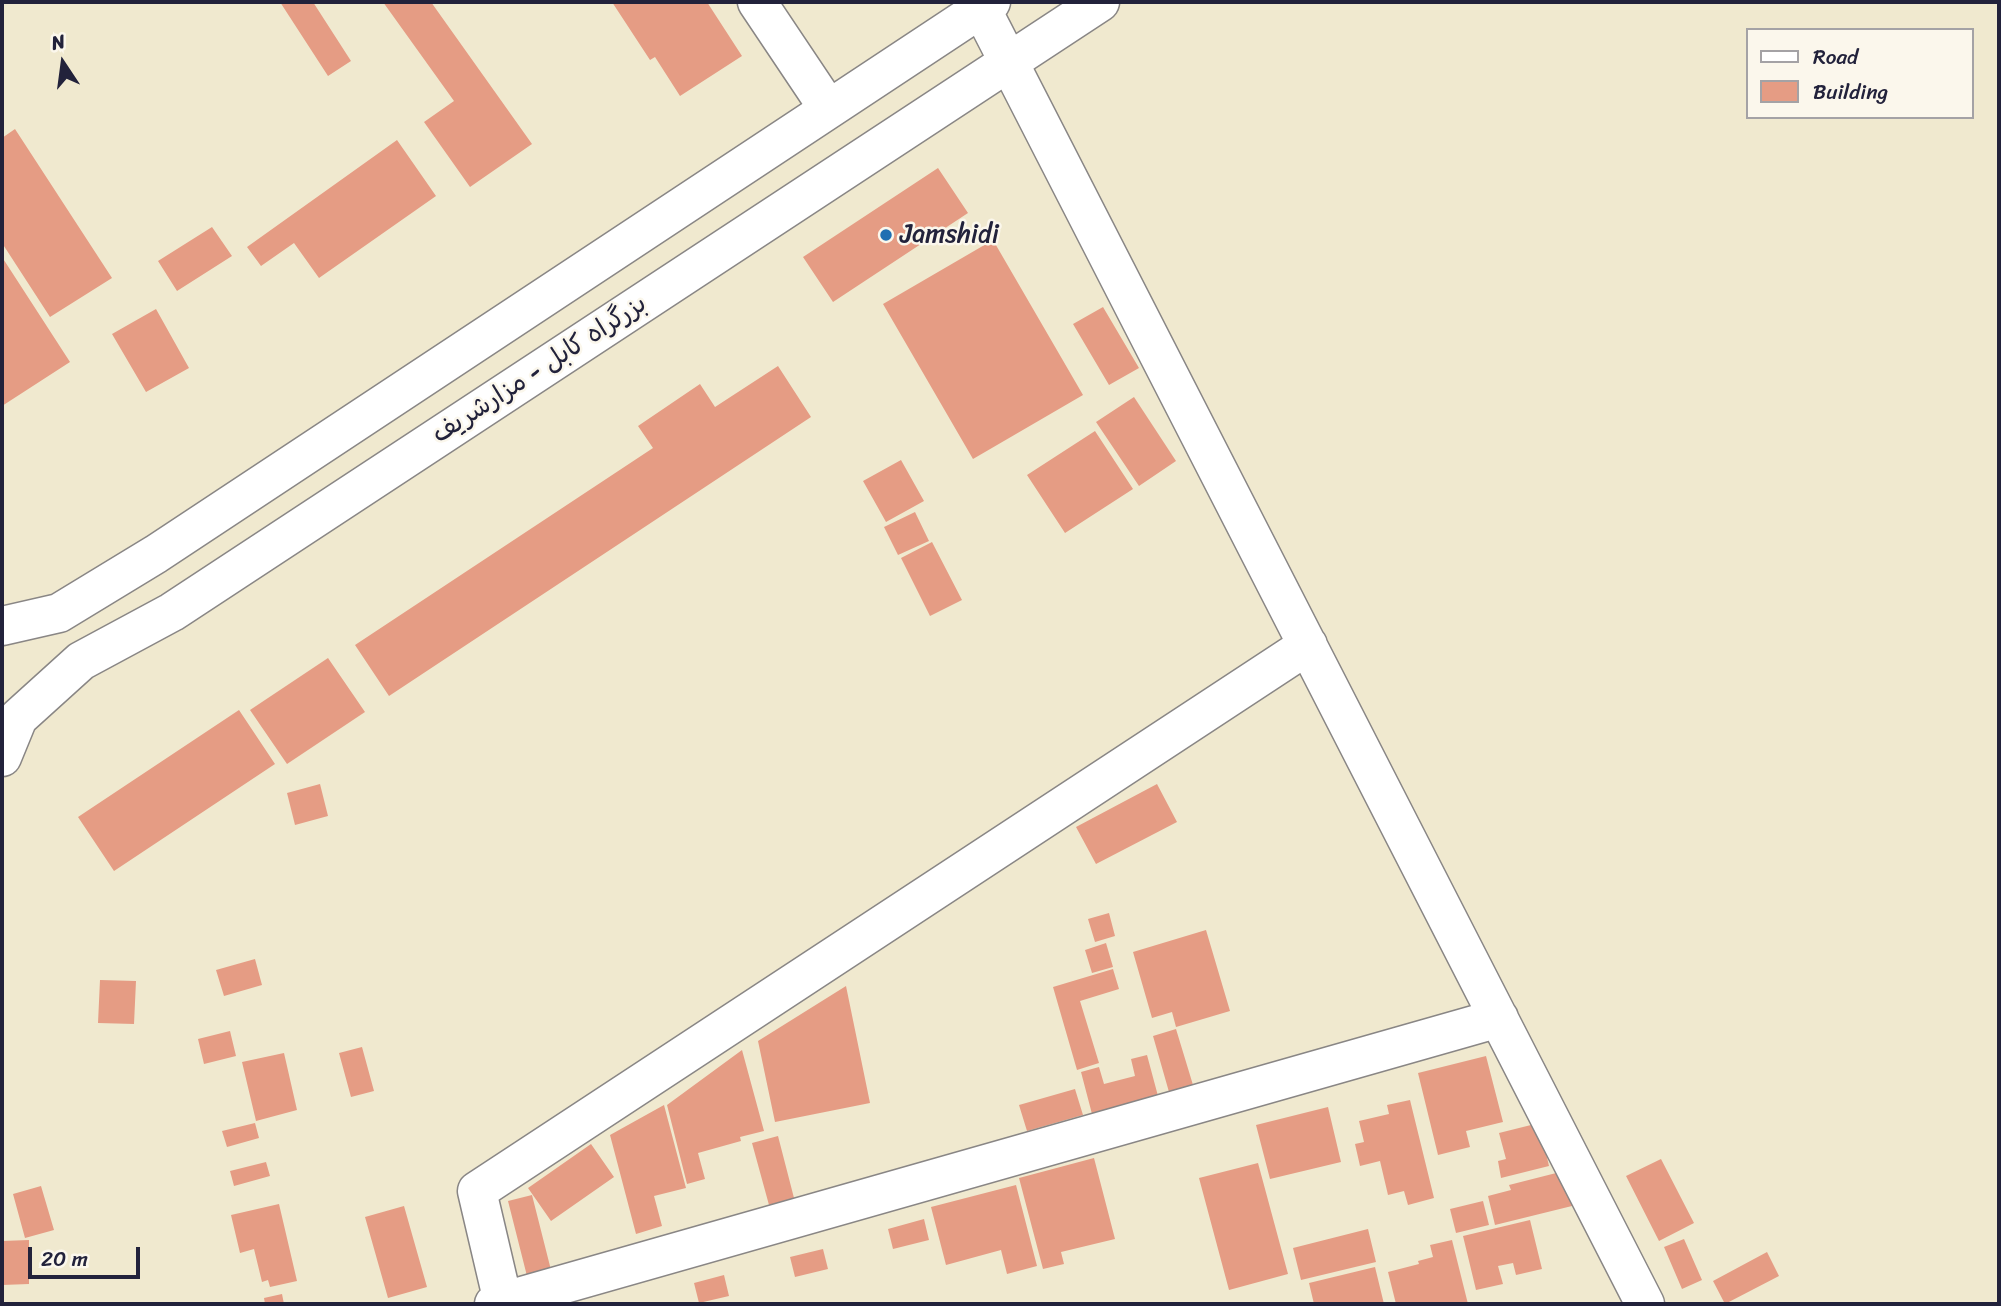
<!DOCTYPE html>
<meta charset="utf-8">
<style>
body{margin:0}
#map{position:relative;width:2001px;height:1306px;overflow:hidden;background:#f0e9cf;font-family:Sriracha,sans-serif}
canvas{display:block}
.frame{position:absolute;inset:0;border:4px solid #22223b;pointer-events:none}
.legend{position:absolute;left:1746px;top:28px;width:228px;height:91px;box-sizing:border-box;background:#fbf7ec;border:2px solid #a4a2a5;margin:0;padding:9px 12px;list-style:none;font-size:21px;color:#22223b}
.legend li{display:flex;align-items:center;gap:14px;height:35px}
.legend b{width:35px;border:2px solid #a4a2a5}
.north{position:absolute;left:28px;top:28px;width:70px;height:70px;-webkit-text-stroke:5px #fbf7ec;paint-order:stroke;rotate:347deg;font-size:19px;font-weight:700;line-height:28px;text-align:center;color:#22223b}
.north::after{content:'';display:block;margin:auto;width:24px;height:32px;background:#22223b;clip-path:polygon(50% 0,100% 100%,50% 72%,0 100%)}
.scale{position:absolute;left:28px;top:1247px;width:112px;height:32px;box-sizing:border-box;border:4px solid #22223b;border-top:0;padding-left:9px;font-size:21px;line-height:24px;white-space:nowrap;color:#22223b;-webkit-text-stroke:5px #fbf7ec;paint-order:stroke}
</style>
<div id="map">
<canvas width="2001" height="1306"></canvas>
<div class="frame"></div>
<ul class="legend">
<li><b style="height:9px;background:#fff"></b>Road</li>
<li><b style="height:19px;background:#e59c84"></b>Building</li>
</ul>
<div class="north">N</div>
<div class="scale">20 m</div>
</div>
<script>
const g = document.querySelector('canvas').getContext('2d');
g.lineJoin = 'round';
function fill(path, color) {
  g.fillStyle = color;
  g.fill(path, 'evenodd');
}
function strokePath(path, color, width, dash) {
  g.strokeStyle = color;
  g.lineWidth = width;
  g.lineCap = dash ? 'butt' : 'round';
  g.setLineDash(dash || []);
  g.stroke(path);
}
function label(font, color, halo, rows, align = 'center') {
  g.font = font + ' Sriracha,"Playpen Sans Arabic",sans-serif';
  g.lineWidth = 5;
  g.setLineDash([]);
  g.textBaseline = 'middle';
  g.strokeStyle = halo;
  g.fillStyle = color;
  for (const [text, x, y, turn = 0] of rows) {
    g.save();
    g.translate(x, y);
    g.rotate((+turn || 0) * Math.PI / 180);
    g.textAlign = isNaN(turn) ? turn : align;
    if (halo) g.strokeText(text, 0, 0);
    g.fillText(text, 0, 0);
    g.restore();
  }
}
const building = new Path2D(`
 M280,2H313L351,61L328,76Z
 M383,2H431L532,144L470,187L424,122L454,101Z
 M612,2H707L742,56L680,96L655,57L650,60Z
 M15,129L112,278L50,317L2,243V138Z
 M397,140L436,196L319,278L294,243L261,266L247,247Z
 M938,168L968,213L833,302L803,257Z
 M212,227L232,256L177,291L158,261Z
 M993,240L1083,395L973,459L883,304Z
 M2,257L70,362L2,406Z
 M1103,307L1139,368L1109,385L1073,324Z
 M156,309L189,368L146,392L112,334Z
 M778,366L811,417L389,696L355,645L653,448L638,426L700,384L715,407Z
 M1134,397L1176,461L1139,486L1096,422Z
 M1095,431L1133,489L1065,533L1027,475Z
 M901,460L924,501L886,522L863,481Z
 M915,512L929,541L898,555L884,527Z
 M932,542L962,600L930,616L901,558Z
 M328,658L365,712L287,764L250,710Z
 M239,710L275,764L114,871L78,817Z
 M320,784L328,816L295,825L287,793Z
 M1157,784L1177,822L1096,864L1076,827Z
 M1109,913L1115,936L1095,942L1088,919Z
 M1206,930L1230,1011L1176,1027L1172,1012L1152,1018L1133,952Z
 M1106,943L1113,967L1092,973L1085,950Z
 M255,959L262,985L224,996L216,970Z
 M1113,969L1119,989L1080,1001L1099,1063L1077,1070L1053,987Z
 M100,980L136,981L134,1024L98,1023Z
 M846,986L870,1103L775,1122L758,1041Z
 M1176,1029L1193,1085L1169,1092L1153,1036Z
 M230,1031L236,1056L204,1064L198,1039Z
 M362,1047L374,1091L351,1097L339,1053Z
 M742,1050L764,1131L740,1137L741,1141L698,1153L705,1179L687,1184L667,1105Z
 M284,1053L297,1110L256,1121L242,1062Z
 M1147,1055L1158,1096L1092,1114L1081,1072L1099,1067L1104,1084L1135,1076L1131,1059Z
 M1486,1056L1503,1122L1466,1131L1470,1147L1438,1155L1418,1073Z
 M1075,1089L1083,1115L1027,1131L1019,1105Z
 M1410,1100L1434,1198L1408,1205L1404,1191L1388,1195L1380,1161L1360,1166L1355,1144L1364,1142L1359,1121L1389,1114L1387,1105Z
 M664,1105L686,1188L654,1196L662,1226L636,1234L610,1135Z
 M1328,1107L1341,1162L1270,1179L1256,1125Z
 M255,1123L259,1138L227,1147L222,1131Z
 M1539,1123L1549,1166L1501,1178L1498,1161L1506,1159L1499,1133Z
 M778,1136L794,1198L769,1205L752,1143Z
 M591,1144L614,1177L551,1221L528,1188Z
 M1094,1158L1115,1239L1061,1252L1064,1264L1043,1269L1019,1178Z
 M1661,1159L1694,1223L1659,1241L1626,1176Z
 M266,1162L270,1176L234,1186L230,1171Z
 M1258,1163L1288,1274L1229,1290L1199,1178Z
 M1568,1170L1576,1205L1495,1225L1488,1196L1511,1190L1509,1185Z
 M1016,1185L1037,1266L1007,1274L1001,1250L946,1265L931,1207Z
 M41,1186L54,1230L25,1238L13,1194Z
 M532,1195L552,1274L528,1280L508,1201Z
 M1483,1201L1489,1225L1456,1233L1450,1209Z
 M279,1204L297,1281L270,1287L268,1280L262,1282L254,1249L240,1253L231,1215Z
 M404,1206L427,1287L388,1298L365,1217Z
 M924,1219L929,1240L893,1249L888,1229Z
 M1530,1220L1542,1269L1516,1275L1513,1263L1498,1266L1503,1284L1476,1290L1463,1236Z
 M1368,1229L1376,1262L1301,1280L1293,1248Z
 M1684,1239L1702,1280L1682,1289L1664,1247Z
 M29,1240V1284L2,1285V1241Z
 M1452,1240L1468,1304H1396L1388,1272L1419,1264L1418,1261L1433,1257L1430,1245Z
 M823,1249L828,1269L795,1277L790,1257Z
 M1767,1252L1779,1276L1725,1304L1713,1281Z
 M1375,1267L1384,1304H1314L1309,1283Z
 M724,1275L729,1296L699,1303L694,1283Z
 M282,1294L284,1304H265L264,1298Z`);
const street = new Path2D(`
 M757,2L828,108
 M981,8L1645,1304
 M503,1302L477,1191L1308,645
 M494,1304L1499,1018`);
const highway = new Path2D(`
 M2,626L59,613L156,554L991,2
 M2,757L18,718L81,661L172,612L1100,2`);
const markers = [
 [886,235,7,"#1f6fb2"]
];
const poiNames = [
 ["Jamshidi",900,235]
];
const streetNames = [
 ["بزرگراه کابل - مزارشریف",540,370,-33]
];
fill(building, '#e59c84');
strokePath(street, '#898685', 41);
strokePath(highway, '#898685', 41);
strokePath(street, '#fff', 38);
strokePath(highway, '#fff', 38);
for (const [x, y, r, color] of markers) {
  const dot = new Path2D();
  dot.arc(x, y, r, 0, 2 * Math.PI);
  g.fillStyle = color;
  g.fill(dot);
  strokePath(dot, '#fbf7ec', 2.5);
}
label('26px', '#22223b', '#fbf7ec', poiNames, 'left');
label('26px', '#22223b', '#fbf7ec', streetNames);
</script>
